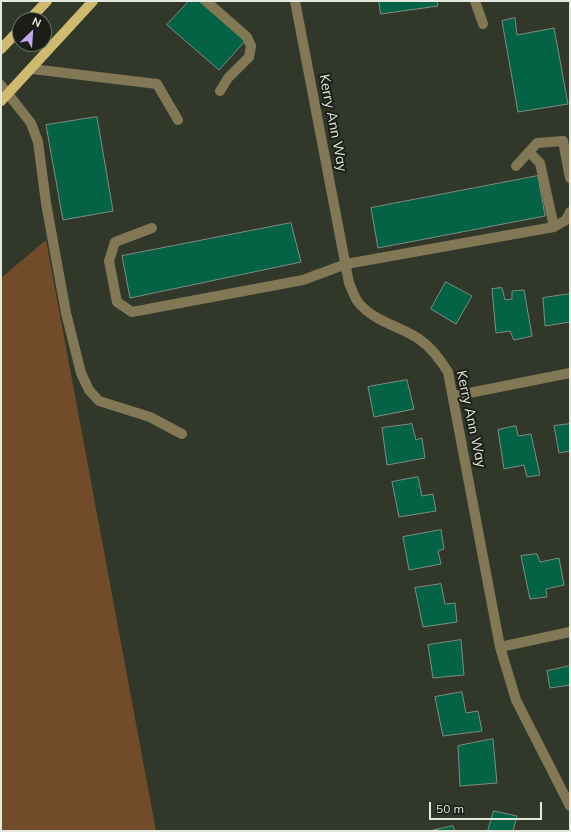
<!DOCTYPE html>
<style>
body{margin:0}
#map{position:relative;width:571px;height:832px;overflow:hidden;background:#31382a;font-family:Mulish,sans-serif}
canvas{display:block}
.frame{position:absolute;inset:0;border:2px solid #e4e9e0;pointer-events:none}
.north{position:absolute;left:12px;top:12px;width:40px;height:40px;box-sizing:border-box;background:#1b1e17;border:1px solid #6b6f67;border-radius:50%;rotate:25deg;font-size:11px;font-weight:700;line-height:16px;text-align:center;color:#e4e9e0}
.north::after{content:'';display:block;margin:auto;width:14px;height:18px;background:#c2a7f2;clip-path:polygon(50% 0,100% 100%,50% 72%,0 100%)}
.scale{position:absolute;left:429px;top:802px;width:113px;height:18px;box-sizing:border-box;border:2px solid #e4e9e0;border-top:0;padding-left:5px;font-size:12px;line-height:14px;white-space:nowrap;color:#e4e9e0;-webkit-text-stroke:3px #1b1e17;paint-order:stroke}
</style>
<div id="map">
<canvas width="571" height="832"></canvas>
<div class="frame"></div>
<div class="north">N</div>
<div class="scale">50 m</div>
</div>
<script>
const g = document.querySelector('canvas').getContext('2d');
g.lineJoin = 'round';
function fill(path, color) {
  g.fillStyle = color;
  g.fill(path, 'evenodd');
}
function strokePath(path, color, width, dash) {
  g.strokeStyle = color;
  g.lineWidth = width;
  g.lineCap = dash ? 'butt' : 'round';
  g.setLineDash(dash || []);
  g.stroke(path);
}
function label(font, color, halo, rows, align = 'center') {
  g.font = font + ' Mulish,sans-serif';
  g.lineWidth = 4;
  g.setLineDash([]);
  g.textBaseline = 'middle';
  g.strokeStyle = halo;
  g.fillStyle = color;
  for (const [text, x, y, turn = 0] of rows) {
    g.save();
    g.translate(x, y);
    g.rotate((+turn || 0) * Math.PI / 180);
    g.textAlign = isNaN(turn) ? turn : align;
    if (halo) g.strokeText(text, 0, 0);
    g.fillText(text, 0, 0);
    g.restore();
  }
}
const green = new Path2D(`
 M46,240L156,831H1V278Z`);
const building = new Path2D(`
 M189,1H199L245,41L219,70L167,25Z
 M379,1H437L438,6L381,14Z
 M515,18L517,35L554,28L568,104L518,112L502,21Z
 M97,117L113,211L63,220L46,125Z
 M538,176L545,216L378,248L371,208Z
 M291,223L301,262L130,298L122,256Z
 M446,282L472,296L456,324L431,309Z
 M502,288L505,300L512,299V291L524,290L532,336L514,340L510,331L496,333L492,289Z
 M570,294V322L545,326L543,298Z
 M407,380L414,409L374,417L368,387Z
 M412,424L416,440L422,438L425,458L387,465L382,428Z
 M570,424V451L559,453L554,426Z
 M516,426L518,436L531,434L540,475L527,477L524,465L504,469L498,430Z
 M418,477L422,496L433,494L436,511L399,517L392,482Z
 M441,530L444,549L438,551L441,564L409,570L403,537Z
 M537,554L540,562L559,558L564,585L546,589L547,597L530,599L521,556Z
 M441,584L445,604L455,603L457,622L423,627L415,588Z
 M461,640L464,675L433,678L428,645Z
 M570,666V685L550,688L547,671Z
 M462,692L466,713L478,711L482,731L443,736L435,697Z
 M493,739L497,783L460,786L458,746Z
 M494,811L517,816L513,831H488Z
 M453,826L455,831H429Z`);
const minor = new Path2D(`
 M206,1L247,37L251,46L249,57L228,78L220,91
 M295,1L349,283C352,289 354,297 358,302C374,322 400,326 419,339C432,348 440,359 448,372L500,647L516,700L570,806
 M475,1L483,24
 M32,69L157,84L178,120
 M1,85L31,123L38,142L46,203L66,313L81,373L89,390L99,401L150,417L182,434
 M529,152L540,163L554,227
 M516,166L537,143L563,141L570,178
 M152,228L115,242L109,261L117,302L132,312L303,280L346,264L554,227L566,220L570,212
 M454,396L570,373
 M500,647L570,632`);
const major = new Path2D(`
 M29,20L47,1
 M1,49L20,29
 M1,101L93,1`);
const streetNames = [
 ["Kerry Ann Way",333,123,79],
 ["Kerry Ann Way",471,419,78]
];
fill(green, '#724c2a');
fill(building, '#056345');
strokePath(building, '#7b8e84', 1);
strokePath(minor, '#827855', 10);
strokePath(major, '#cebb6f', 10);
label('14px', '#e4e9e0', '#1b1e17', streetNames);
</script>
